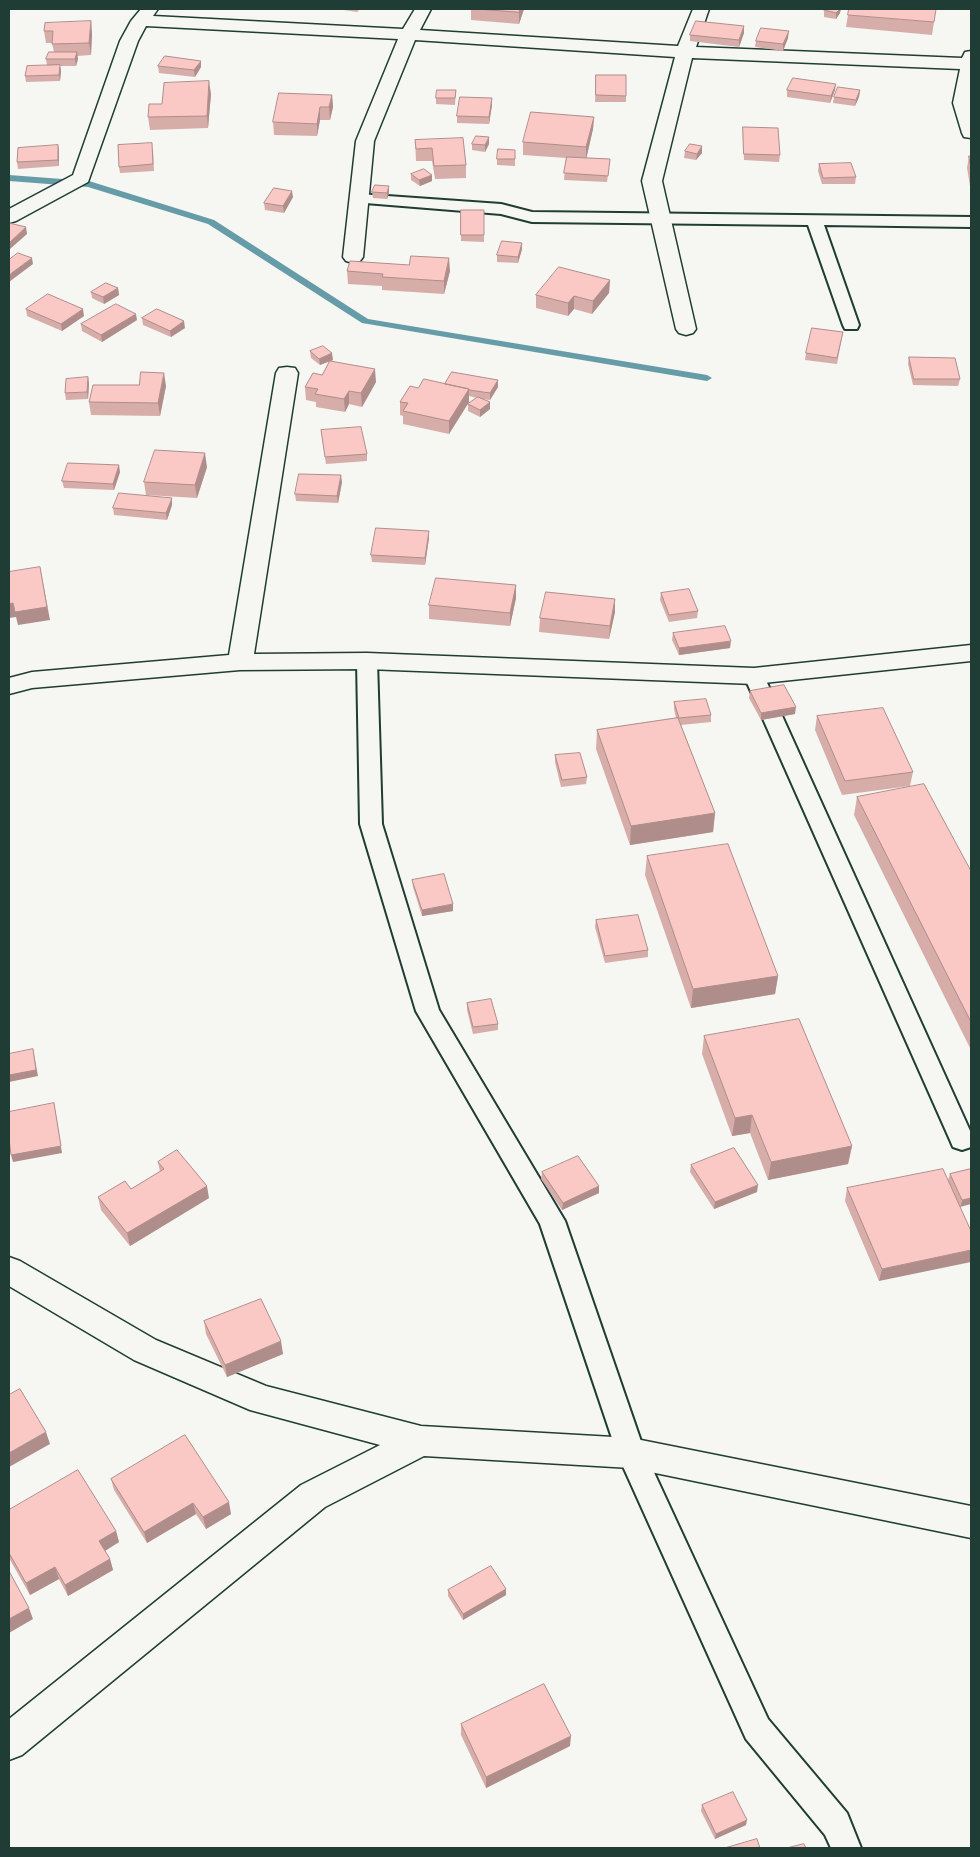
<!DOCTYPE html>
<style>
body{margin:0}
#map{position:relative;width:980px;height:1857px;overflow:hidden;background:#f6f6f2;font-family:"Balsamiq Sans",sans-serif}
canvas{display:block}
.frame{position:absolute;inset:0;border:10px solid #1f3d34;pointer-events:none}
</style>
<div id="map">
<canvas width="980" height="1857"></canvas>
<div class="frame"></div>
</div>
<script>
const g = document.querySelector('canvas').getContext('2d');
g.lineJoin = 'round';
function fill(path, color) {
  g.fillStyle = color;
  g.fill(path, 'evenodd');
}
function strokePath(path, color, width, dash) {
  g.strokeStyle = color;
  g.lineWidth = width;
  g.lineCap = dash ? 'butt' : 'round';
  g.setLineDash(dash || []);
  g.stroke(path);
}
const stream = new Path2D(`
 M9,175L89,181L214,220L368,319L707,375L712,378L707,381L362,323L208,224L88,187L9,181Z`);
const lane = new Path2D(`
 M359,194L501,204L532,212L971,217V227L824,225L859,325L857,329H845L843,325L808,225L532,222L501,214L353,202L351,199L353,196Z
 M367,654L374,656L377,661L382,824L439,1010L565,1221L645,1453L768,1719L847,1813L861,1848H831L825,1835L746,1739L617,1453L540,1224L416,1011L360,824L357,661L360,656Z
 M754,669L761,671L764,676L971,1133V1147L962,1150L953,1147L950,1140L744,676L747,671Z`);
const street = new Path2D(`
 M141,9H158L153,16L403,29L415,9H431L420,30L678,46L693,9H709L696,47L962,58L965,52L971,51V138L964,137L962,133L953,103L960,69L692,58L662,181L696,329L693,333L686,335L679,333L676,329L642,181L675,57L415,40L374,141L363,257L360,261L353,263L346,261L343,257L356,141L398,39L146,26L138,41L88,182L16,221L9,223V209L73,175L120,41L131,21Z
 M287,367L295,368L298,373L254,654L367,653L754,668L971,645V661L754,684L367,669L240,670L32,688L9,694V678L32,672L229,655L276,373L279,368Z
 M9,1257L20,1261L156,1340L266,1386L421,1426L631,1438L971,1506V1538L631,1468L424,1456L325,1507L22,1755L9,1760V1719L301,1485L380,1445L250,1410L134,1360L9,1286Z`);
const wall = new Path2D(`
 M337,9H360L357,12Z
 M471,9H524L519,24L471,20Z
 M824,10L840,13L836,19L824,17Z
 M848,15L934,22L932,35L846,27Z
 M91,21L92,34L91,55L77,56L78,59L76,66H60L61,71L60,81L26,82L25,76L47,65L46,59L54,52L52,43H46L44,31Z
 M744,33L739,47L690,41V35Z
 M788,38L783,51L755,47L756,41Z
 M158,66L201,67L195,77L159,73Z
 M596,75L626,96V102H595Z
 M456,90L455,105L436,104V98Z
 M787,90H835L830,103L787,97Z
 M860,90L859,97L855,106L833,103L834,97Z
 M211,94L208,128L150,130L148,117L162,104Z
 M332,95L333,107L330,120H320L317,136L274,135L273,122Z
 M492,105L489,124L457,123V116Z
 M594,117L593,129L586,158L610,159L607,182L564,180L566,158L523,155V142Z
 M743,127L780,155L779,162L744,160L743,134Z
 M415,140L466,165V178L435,179L432,161H416Z
 M472,144H489L485,152L472,150Z
 M58,145L59,152V166L18,169L17,162Z
 M702,146V153L696,160L684,158L685,151Z
 M153,149L154,171L120,173L119,167Z
 M515,150V166L497,165V159Z
 M969,156H971V186H970L967,168Z
 M819,164L856,177L855,184H822L818,171Z
 M411,174L432,181L420,186L411,180Z
 M389,186V193L387,199L373,198L372,192Z
 M293,197L284,213L265,210L264,203Z
 M461,210H484V242L461,241Z
 M522,243V249L518,263L497,262V255Z
 M347,271H450L444,294L382,290V286L348,284Z
 M610,280L609,293L592,314L574,309L568,316L536,308V295Z
 M118,288L119,295L104,304L92,298L91,292Z
 M26,309L84,316L62,331L27,316Z
 M142,318L185,328L171,337L143,325Z
 M137,320L102,342L82,331L81,324Z
 M843,332L837,364L805,360L806,353Z
 M310,351L333,360L331,361L376,382L362,407L349,404L345,412L316,407V402L306,400L305,387L322,375L330,361L320,365L311,358Z
 M909,357L960,379L958,386L913,385L908,364Z
 M88,377L89,384L88,399L66,400L65,393Z
 M445,384L498,387L490,400L482,399L490,409L480,417L468,411V404L477,398L469,396V402L449,434L403,424V416L400,415V402L418,388Z
 M166,386L160,416L91,415L89,402Z
 M321,430L367,454V461L326,464Z
 M207,467L197,498L146,495L144,482Z
 M120,472L114,490L64,488L62,481Z
 M342,482L338,503L296,501L295,494Z
 M172,505L167,520L114,515L113,508Z
 M429,538L425,565L372,562L371,555Z
 M516,585V598L510,626L429,619V605Z
 M661,593L698,611L697,618L669,622L660,600Z
 M615,599V612L609,639L539,632L540,618Z
 M673,633L730,648L679,655L672,640Z
 M750,691L795,714L761,720L749,698Z
 M674,702L711,715V722L681,725L715,813L713,832L630,845L596,749L597,730L676,718L674,709Z
 M817,716L913,772L910,786L842,795L815,730Z
 M555,755L587,777L586,784L561,787L555,762Z
 M857,797L971,871V1050L854,815Z
 M647,856L778,976L775,994L691,1008L645,875Z
 M412,880L453,911L422,916L413,887Z
 M596,920L648,950V957L605,963L595,927Z
 M467,1003L498,1024V1030L473,1034L467,1010Z
 M704,1036L852,1146L848,1164L768,1180L750,1133L732,1136L702,1054Z
 M158,1162L209,1198L130,1246L101,1210L98,1197L131,1189L160,1172Z
 M691,1165L757,1192L714,1209L690,1172Z
 M971,1169L960,1207L879,1281L845,1201L847,1188L948,1180L950,1174Z
 M542,1172L599,1193L562,1210L541,1179Z
 M204,1321L283,1354L227,1377L206,1334Z
 M111,1479L231,1514L206,1529L196,1514L147,1543L114,1490Z
 M9,1510L116,1531L119,1542L105,1551L110,1559L113,1570L68,1596L59,1579L30,1595L9,1558Z
 M448,1590L506,1595L463,1620L448,1596Z
 M461,1724L570,1746L486,1788L461,1735Z
 M702,1805L746,1825L715,1839L701,1811Z`);
const shadedWall = new Path2D(`
 M520,9H524L519,24V12Z
 M840,9H841L840,13L836,19V13Z
 M91,21L92,34L91,55L89,43Z
 M744,26V33L739,47V40Z
 M789,31L788,38L783,51V44Z
 M77,52L78,59L76,66L75,59Z
 M201,61V67L195,77L194,70Z
 M60,65L61,71L60,81L59,75Z
 M209,81L211,94L208,128L207,116Z
 M836,84L835,90L830,103L831,96Z
 M860,90L859,97L855,106L856,100Z
 M332,95L333,107L330,120L329,107Z
 M492,98V105L489,124V117Z
 M320,107V120L317,136V124Z
 M594,117L593,129L586,160V147Z
 M489,137V144L485,152V145Z
 M58,145L59,152V166L58,160Z
 M702,146V153L696,160L697,154Z
 M432,175V181L420,186L419,180Z
 M389,186V193L387,199V193Z
 M292,191L293,197L284,213L283,206Z
 M26,227L27,234L10,249L9,243Z
 M522,243V249L518,263V257Z
 M32,258L33,264L9,282V275Z
 M449,258L450,271L444,294V281Z
 M610,280L609,293L592,314L593,301Z
 M118,288L119,295L104,304L103,297Z
 M574,296V309L568,316V303Z
 M83,309L84,316L62,331L61,324Z
 M136,314L137,320L102,342L101,335Z
 M184,321L185,328L171,337L170,331Z
 M332,353L333,360L320,365L319,359Z
 M375,369L376,382L362,407L361,393Z
 M164,373L166,386L160,416L158,403Z
 M88,377L89,384L88,399L87,392Z
 M498,380V387L490,400V393Z
 M469,389V402L449,434V421Z
 M349,391V404L345,412L344,399Z
 M490,402V409L480,417V410Z
 M205,453L207,467L197,498L195,485Z
 M119,465L120,472L114,490L113,484Z
 M341,475L342,482L338,503L337,496Z
 M172,498V505L167,520L166,513Z
 M429,531V538L425,565V558Z
 M40,567L50,620L18,625L16,617L9,618V604Z
 M516,585V598L510,626V613Z
 M615,599V612L609,639L610,626Z
 M731,641L730,648L679,655V648Z
 M796,707L795,714L761,720V713Z
 M715,813L713,832L630,845L631,826Z
 M453,904V911L422,916V910Z
 M778,976L775,994L691,1008L693,989Z
 M33,1049L38,1076L9,1082V1075Z
 M54,1103L62,1153L13,1162L11,1155Z
 M752,1115L750,1133L732,1136L735,1118Z
 M852,1146L848,1164L768,1180L771,1162Z
 M758,1185L757,1192L714,1209L715,1202Z
 M207,1186L209,1198L130,1246L127,1233Z
 M599,1186V1193L562,1210L563,1203Z
 M971,1198V1204L960,1207L962,1200Z
 M971,1250V1262L879,1281L882,1269Z
 M281,1341L283,1354L227,1377L225,1365Z
 M46,1432L50,1444L9,1467V1453Z
 M229,1502L231,1514L206,1529L203,1517Z
 M193,1503L196,1514L147,1543L144,1532Z
 M116,1531L119,1542L103,1552L99,1541Z
 M110,1559L113,1570L68,1596L65,1585Z
 M55,1567L59,1579L30,1595L26,1583Z
 M506,1589V1595L463,1620V1614Z
 M29,1608L33,1619L9,1633V1619Z
 M571,1736L570,1746L486,1788V1777Z
 M747,1820L746,1825L715,1839L716,1834Z`);
const building = new Path2D(`
 M478,9H520L519,12Z
 M826,9H840L836,13L824,10Z
 M849,9H936L934,22L848,15Z
 M91,21L89,43L52,44L53,31H44L45,23Z
 M696,21L744,26L739,40L690,35Z
 M761,28L789,31L783,44L756,41Z
 M49,52H77L75,59H46Z
 M165,56L201,61L194,70L158,66Z
 M60,65L59,75L25,76L27,66Z
 M596,75H626V96L596,95Z
 M793,78L836,84L831,96L787,90Z
 M209,81L207,116L148,117L149,104H162L164,83Z
 M838,87L860,90L856,100L834,97Z
 M437,90H456L455,98H436Z
 M279,93L332,95L329,107H320L317,124L273,122Z
 M460,97L492,98L489,117L457,116Z
 M531,112L594,117L586,147L523,142Z
 M743,127L778,128L780,155L744,154Z
 M476,136L489,137L485,145L472,144Z
 M463,138L466,165L434,166L432,148L416,149L415,140Z
 M152,143L153,164L119,167L118,145Z
 M690,144L702,146L697,154L685,151Z
 M58,145V160L17,162L18,148Z
 M498,149L515,150V159H497Z
 M969,156H971V167Z
 M567,157L610,159L608,176L564,173Z
 M851,163L856,177L823,178L819,164Z
 M424,169L432,175L419,180L411,174Z
 M375,185L389,186L387,193L372,192Z
 M274,188L292,191L283,206L264,203Z
 M461,210H484V235H461Z
 M9,223L26,227L9,243Z
 M502,241L522,243L518,257L497,255Z
 M18,253L32,258L9,275V260Z
 M411,256L449,258L444,281L382,277L383,274L347,271L350,261L409,265Z
 M559,267L610,280L593,301L574,296L568,303L536,295Z
 M106,283L118,288L103,297L91,292Z
 M48,294L83,309L61,324L26,309Z
 M116,304L136,314L101,335L81,324Z
 M157,309L184,321L170,331L142,318Z
 M812,328L843,332L837,358L806,353Z
 M323,346L332,353L319,359L310,351Z
 M909,357L955,358L960,379H914Z
 M330,361L375,369L361,393L349,391L344,399L315,394L318,389L305,387L313,373L322,375Z
 M141,372L164,373L158,403L89,402L93,385H139Z
 M452,372L498,380L490,393L469,390V389L445,384Z
 M88,377L87,392L65,393L66,379Z
 M424,379L469,389L449,421L403,411L408,403L400,402L410,386L418,388Z
 M478,397L490,402L480,410L468,404Z
 M361,427L367,454L325,457L321,430Z
 M155,450L205,453L195,485L144,482Z
 M68,463L119,465L113,484L62,481Z
 M299,474L341,475L337,496L295,494Z
 M119,493L172,498L166,513L113,508Z
 M376,528L429,531L425,558L371,555Z
 M40,567L47,607L15,612L13,603L9,604V572Z
 M436,578L516,585L510,613L429,605Z
 M689,589L698,611L669,615L661,593Z
 M546,592L615,599L610,626L540,618Z
 M725,626L731,641L679,648L673,633Z
 M784,685L796,707L761,713L750,691Z
 M706,699L711,715L679,718L674,702Z
 M883,708L913,772L845,781L817,716Z
 M678,718L715,813L631,826L597,730Z
 M580,753L587,777L562,780L555,755Z
 M924,784L971,871V1022L857,797Z
 M728,844L778,976L693,989L647,856Z
 M444,874L453,904L422,910L412,880Z
 M638,915L648,950L605,956L596,920Z
 M491,999L498,1024L473,1027L467,1003Z
 M799,1019L852,1146L771,1162L752,1115L735,1118L704,1036Z
 M33,1049L36,1070L9,1075V1054Z
 M54,1103L61,1146L11,1155L9,1139V1112Z
 M734,1148L758,1185L715,1202L691,1165Z
 M177,1150L207,1186L127,1233L98,1197L125,1181L131,1189L164,1169L158,1162Z
 M578,1156L599,1186L563,1203L542,1172Z
 M943,1169L971,1231V1250L882,1269L847,1188Z
 M971,1169V1198L962,1200L950,1174Z
 M261,1299L281,1341L225,1365L204,1321Z
 M20,1389L46,1432L9,1453V1395Z
 M185,1435L229,1502L203,1517L193,1503L144,1532L111,1479Z
 M78,1470L116,1531L99,1541L110,1559L65,1585L55,1567L26,1583L9,1553V1510Z
 M491,1566L506,1589L463,1614L448,1590Z
 M9,1571L29,1608L9,1619Z
 M544,1684L571,1736L486,1777L461,1724Z
 M733,1792L747,1820L716,1834L702,1805Z
 M757,1839L760,1848H725Z
 M804,1844L806,1848H787Z`);
fill(stream, '#659ca8');
strokePath(lane, '#1f3d34', 4);
strokePath(street, '#1f3d34', 3);
fill(lane, '#f6f6f2');
fill(street, '#f6f6f2');
fill(wall, '#d7ada9');
fill(shadedWall, '#af8d8a');
fill(building, '#fac9c5');
strokePath(building, '#af8d8a', 1);
</script>
